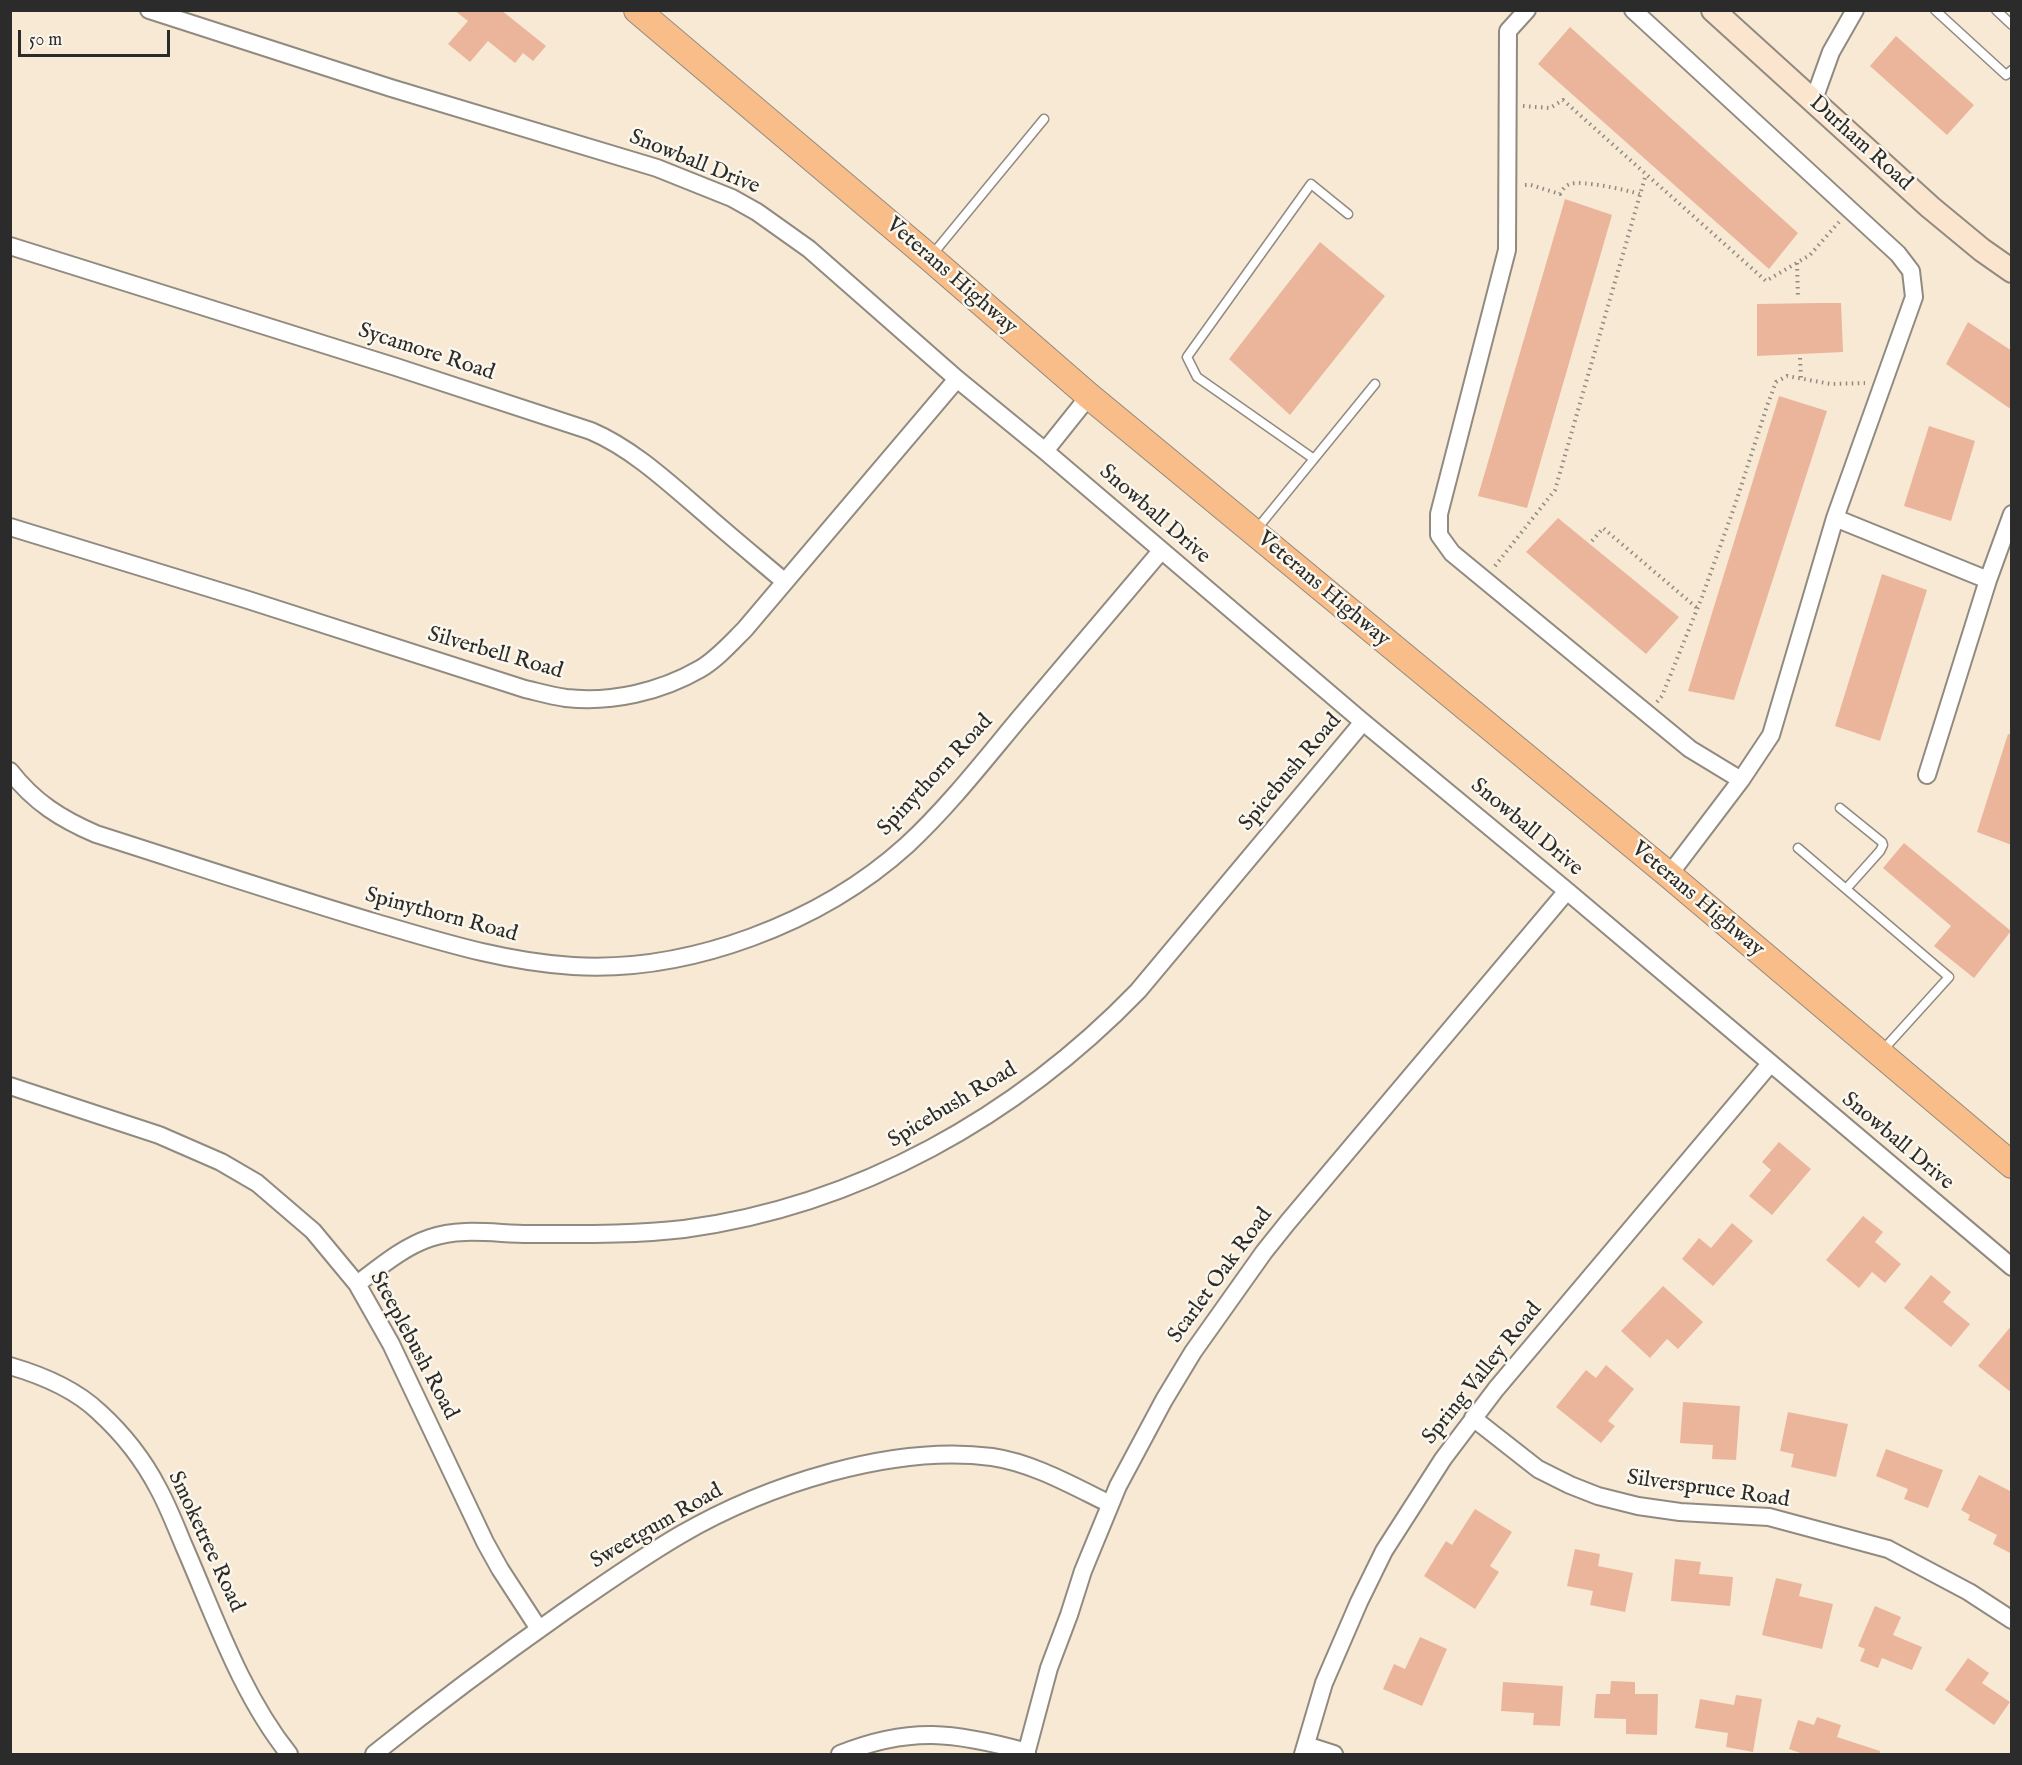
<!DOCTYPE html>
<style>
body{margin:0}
#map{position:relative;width:2022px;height:1765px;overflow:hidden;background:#f7e9d4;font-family:"IM FELL English",serif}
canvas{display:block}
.frame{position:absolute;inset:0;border:12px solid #2b2b2b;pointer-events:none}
.scale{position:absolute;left:18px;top:30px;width:152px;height:27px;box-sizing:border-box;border:3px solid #2b2b2b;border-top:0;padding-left:8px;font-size:18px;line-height:21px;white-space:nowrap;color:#2b2b2b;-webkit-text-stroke:4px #fbf7ec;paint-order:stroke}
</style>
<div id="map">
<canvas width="2022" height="1765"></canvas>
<div class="frame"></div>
<div class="scale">50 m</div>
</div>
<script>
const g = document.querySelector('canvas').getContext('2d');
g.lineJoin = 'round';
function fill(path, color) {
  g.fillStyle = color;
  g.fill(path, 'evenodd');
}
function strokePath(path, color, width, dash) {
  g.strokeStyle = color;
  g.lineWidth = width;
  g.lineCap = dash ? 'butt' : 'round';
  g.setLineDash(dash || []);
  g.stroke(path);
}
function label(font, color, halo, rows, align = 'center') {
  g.font = font + ' "IM FELL English",serif';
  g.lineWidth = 5;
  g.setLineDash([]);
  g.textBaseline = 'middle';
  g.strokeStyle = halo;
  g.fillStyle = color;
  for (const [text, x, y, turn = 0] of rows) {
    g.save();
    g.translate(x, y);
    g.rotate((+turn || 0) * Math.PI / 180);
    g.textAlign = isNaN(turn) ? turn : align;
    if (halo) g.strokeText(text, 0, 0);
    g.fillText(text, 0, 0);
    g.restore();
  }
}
const building = new Path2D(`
 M454,10H501L546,46L533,61L523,53L515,63L488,41L470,62L448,44L468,21Z
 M1570,27L1798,233L1769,269L1538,64Z
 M1896,36L1974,105L1947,135L1870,66Z
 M1565,199L1612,215L1527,508L1478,496Z
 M1320,242L1385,296L1290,415L1229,359Z
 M1819,303H1841L1843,352L1757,356V304Z
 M1968,322L2012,351V410L1946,364Z
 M1779,396L1827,411L1734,700L1688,691Z
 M1929,426L1975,441L1951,521L1904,506Z
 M1558,518L1679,617L1646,654L1526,552Z
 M1882,574L1927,590L1880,741L1835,726Z
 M2008,734L2012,735V845L1977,832Z
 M1904,843L2011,931L1974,978L1934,946L1951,926L1883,868Z
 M1779,1142L1811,1169L1772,1215L1749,1196L1771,1170L1762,1162Z
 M1863,1216L1883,1232L1875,1242L1901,1264L1885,1283L1872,1272L1859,1288L1826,1260Z
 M1732,1223L1753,1241L1713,1286L1682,1259L1699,1238L1711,1248Z
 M1931,1275L1951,1292L1943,1302L1970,1324L1951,1347L1904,1308Z
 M1663,1286L1703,1322L1678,1349L1667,1339L1650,1358L1621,1331Z
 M2012,1325V1393L1978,1366Z
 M1606,1365L1634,1389L1608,1421L1615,1426L1601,1443L1556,1407L1586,1370L1596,1378Z
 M1683,1402L1740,1406L1736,1460L1712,1459L1713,1445L1680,1443Z
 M1788,1412L1848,1424L1836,1477L1791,1467L1794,1454L1780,1451Z
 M1886,1449L1943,1470L1928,1508L1904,1499L1908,1489L1876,1476Z
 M1979,1475L2012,1492V1554L1993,1544L1997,1535L1968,1520L1970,1515L1961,1510Z
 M1475,1509L1512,1532L1490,1566L1499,1572L1475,1609L1424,1576L1446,1541L1452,1545Z
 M1575,1549L1600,1554L1598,1566L1633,1573L1625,1612L1590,1605L1593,1591L1567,1586Z
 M1675,1559L1701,1562L1699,1574L1733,1577L1730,1606L1671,1601Z
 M1776,1578L1802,1584L1799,1596L1833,1604L1822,1649L1762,1635Z
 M1875,1606L1901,1617L1893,1635L1922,1647L1912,1670L1882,1658L1878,1668L1860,1661L1865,1649L1858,1646Z
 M1420,1637L1447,1649L1422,1706L1383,1689L1394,1664L1405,1669Z
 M1968,1658L1989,1673L1982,1683L2010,1702L1994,1725L1945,1690Z
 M1611,1681L1635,1682V1694H1658L1657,1735L1626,1734V1719L1594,1718L1596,1694H1610Z
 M1503,1682L1563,1686L1560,1726L1533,1725L1534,1713L1501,1711Z
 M1736,1695L1762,1699L1753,1752L1726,1747L1728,1733L1695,1728L1700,1699L1734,1705Z
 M1817,1717L1841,1725L1837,1737L1880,1751V1755H1806L1789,1749L1798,1720L1814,1725Z`);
const path = new Path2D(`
 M1523,106L1550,108L1563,100L1766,281L1810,255L1839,222
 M1525,185H1531L1560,194C1562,190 1565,186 1570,184C1582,180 1626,190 1640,194
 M1797,263L1798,298
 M1800,358L1801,379
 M1592,541L1603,528L1697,608
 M1495,566L1555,490L1646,174
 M1657,702L1662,696L1702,597L1735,505L1767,406L1776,382L1787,376L1831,384L1865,383`);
const lane = new Path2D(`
 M1935,10L2006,75L2012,70
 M1996,10L2012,25
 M932,255L1044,119
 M1314,459L1197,377L1187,357L1311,184L1348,214
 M1256,530L1375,384
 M1840,808L1882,842L1883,845L1880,851L1846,889
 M1798,848L1949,977L1882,1051`);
const street = new Path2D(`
 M149,10L391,88L657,168L732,198L757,212L809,249L957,379L1045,451L1363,722L1567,891L2012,1267
 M1527,10L1508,31L1507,250L1439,514V535L1452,553L1690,749L1741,780
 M1633,10L1898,254L1911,271L1914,297L1835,518L1771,735L1741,780L1669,875
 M1813,102L1831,52L1855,10
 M10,246L396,367L591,431C633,449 669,483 704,513C730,536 758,559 785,582
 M1045,451L1089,396
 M1835,518L1988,580
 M10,527L245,599L525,689C538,692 552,696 566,698C611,703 660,692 700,669C717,659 731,643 745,629L957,379
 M10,771C34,802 61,819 96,834C190,864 283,895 377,923C442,942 505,962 573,966C689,973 821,923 907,845C950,805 986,758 1023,714C1069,659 1115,605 1161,551
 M1927,775L1988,580L2012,514
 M10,1086L159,1135L221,1162L257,1183L313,1231L357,1284L391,1344L485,1542L500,1569L539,1629
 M357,1284C380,1267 403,1247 430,1238C461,1227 497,1234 529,1234C580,1234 633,1235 684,1229C858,1206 1017,1116 1138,991L1363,722
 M10,1366C41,1375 76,1390 99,1412C122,1433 144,1461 158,1488C168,1506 176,1527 184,1546C215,1617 241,1694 289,1754
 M1473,1418L1538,1469L1570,1485L1598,1496L1638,1506L1680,1512L1769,1517L1888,1549L1969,1592L2012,1620
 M1306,1745L1334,1754
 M374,1754C435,1705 498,1658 562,1613C601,1586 639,1559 680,1535C766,1485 892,1444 992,1457C1033,1463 1073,1486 1110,1504
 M840,1754C910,1726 955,1732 1027,1752
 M1026,1754L1049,1668L1069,1615L1083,1571L1118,1486L1164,1400L1193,1352L1264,1252L1288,1222L1567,891
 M1303,1754L1324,1683L1359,1602L1384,1551L1443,1459L1496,1389L1770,1064`);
const secondary = new Path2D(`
 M1713,10L1930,207L1982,250L2012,271`);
const primary = new Path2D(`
 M637,10L930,258L1089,396L1669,875L2012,1165`);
const streetNames = [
 ["Durham Road",1860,144,42],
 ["Snowball Drive",694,163,22],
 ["Veterans Highway",951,277,41],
 ["Sycamore Road",426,353,18],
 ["Snowball Drive",1154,515,41],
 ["Veterans Highway",1323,590,40],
 ["Silverbell Road",495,654,16],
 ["Spicebush Road",1291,773,-50],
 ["Spinythorn Road",936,776,-47],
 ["Snowball Drive",1526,828,40],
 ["Veterans Highway",1697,900,40],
 ["Spinythorn Road",441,916,15],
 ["Spicebush Road",953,1106,-31],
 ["Snowball Drive",1897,1142,40],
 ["Scarlet Oak Road",1221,1276,-54],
 ["Steeplebush Road",413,1346,62],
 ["Spring Valley Road",1483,1374,-51],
 ["Silverspruce Road",1708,1490,8],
 ["Sweetgum Road",657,1527,-30],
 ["Smoketree Road",205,1542,65]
];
fill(building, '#ebb59c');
strokePath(lane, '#918a80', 11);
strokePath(street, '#918a80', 20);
strokePath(secondary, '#918a80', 26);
strokePath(primary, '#918a80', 28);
strokePath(path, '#918a80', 4, [1.5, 4.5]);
strokePath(lane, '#fff', 8);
strokePath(street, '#fff', 16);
strokePath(secondary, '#fce5cf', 22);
strokePath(primary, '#f8bd88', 26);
label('22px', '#2b2b2b', '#fbf7ec', streetNames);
</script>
